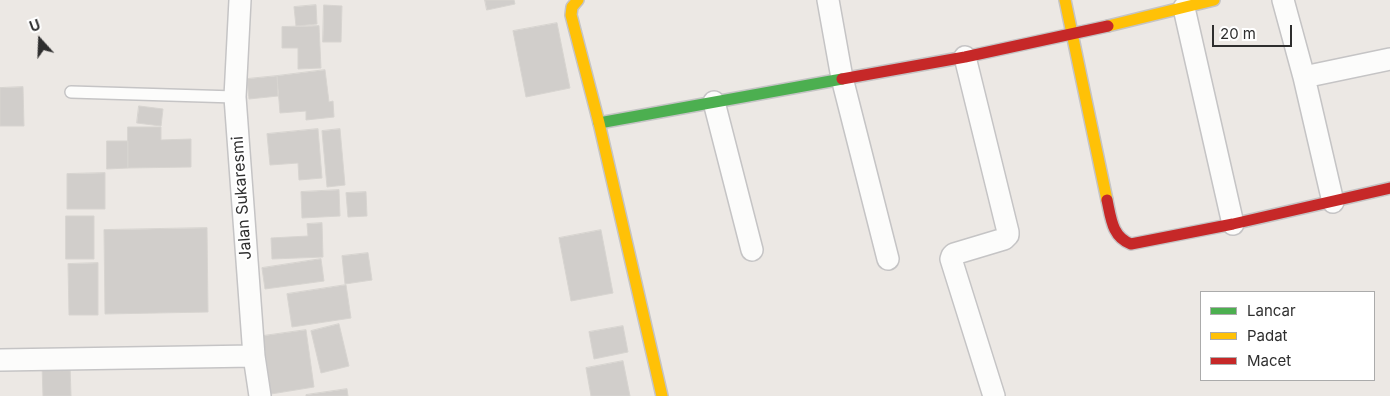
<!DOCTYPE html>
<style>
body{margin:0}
#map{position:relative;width:1390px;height:396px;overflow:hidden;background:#ece8e4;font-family:Inter,sans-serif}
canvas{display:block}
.legend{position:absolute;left:1200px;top:291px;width:175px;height:90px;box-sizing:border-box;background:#fff;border:1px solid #ababab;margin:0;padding:6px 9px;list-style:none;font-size:15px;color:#2e2e2e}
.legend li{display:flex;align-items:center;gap:10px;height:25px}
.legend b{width:25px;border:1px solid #ababab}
.north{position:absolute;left:15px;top:15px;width:50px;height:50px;-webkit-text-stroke:4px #fff;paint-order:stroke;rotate:340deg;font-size:14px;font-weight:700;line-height:20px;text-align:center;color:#2e2e2e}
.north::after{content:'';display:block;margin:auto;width:18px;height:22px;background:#2e2e2e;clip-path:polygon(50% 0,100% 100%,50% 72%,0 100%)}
.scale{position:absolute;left:1212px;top:25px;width:80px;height:22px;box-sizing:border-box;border:2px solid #2e2e2e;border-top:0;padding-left:6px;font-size:15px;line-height:18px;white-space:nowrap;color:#2e2e2e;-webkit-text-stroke:4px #fff;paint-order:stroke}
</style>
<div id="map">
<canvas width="1390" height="396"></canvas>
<ul class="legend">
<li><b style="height:6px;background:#4caf50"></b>Lancar</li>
<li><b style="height:6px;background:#ffc107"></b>Padat</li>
<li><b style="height:6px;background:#c62828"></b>Macet</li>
</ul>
<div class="north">U</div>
<div class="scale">20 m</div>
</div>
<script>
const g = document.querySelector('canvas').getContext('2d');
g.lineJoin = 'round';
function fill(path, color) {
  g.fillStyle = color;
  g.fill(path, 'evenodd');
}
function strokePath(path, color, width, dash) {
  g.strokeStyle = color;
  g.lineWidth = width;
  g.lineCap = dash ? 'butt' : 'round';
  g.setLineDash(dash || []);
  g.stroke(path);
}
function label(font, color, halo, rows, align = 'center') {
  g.font = font + ' Inter,sans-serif';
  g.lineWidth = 4;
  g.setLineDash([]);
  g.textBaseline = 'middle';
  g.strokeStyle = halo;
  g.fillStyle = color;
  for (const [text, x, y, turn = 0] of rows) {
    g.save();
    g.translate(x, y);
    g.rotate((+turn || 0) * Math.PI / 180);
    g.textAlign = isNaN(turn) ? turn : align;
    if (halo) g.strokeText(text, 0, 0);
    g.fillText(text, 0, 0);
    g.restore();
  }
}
const building = new Path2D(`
 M485,0H514L515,4L487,10Z
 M316,5L317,24L296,26L294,7Z
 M324,5L342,6L341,42H323Z
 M557,23L570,88L526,97L513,31Z
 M319,26L321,68L298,69V48H282V27Z
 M325,70L329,102L333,101L334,117L306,120V111L280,113L277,76Z
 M277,76L278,96L249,99L247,79Z
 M23,87L24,126H0V88Z
 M139,106L163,109L161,126L137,123Z
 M128,127H161V140L191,139V167L128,168Z
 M318,129L322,178L299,180L298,163L270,165L267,134Z
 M340,129L345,185L327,187L322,131Z
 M107,141H128V168L107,169Z
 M105,173V209H67V174Z
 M339,190L340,216L302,218L301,192Z
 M366,192L367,216L348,217L346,193Z
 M66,216H94V259H66Z
 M322,223L323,257L272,259L271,238L308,236L307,224Z
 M207,228L208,312L105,314L104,230Z
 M601,230L613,293L571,301L559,238Z
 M368,253L372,280L345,284L342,256Z
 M321,259L324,281L265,289L262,268Z
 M98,263V315H69L68,264Z
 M346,285L351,318L292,327L287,294Z
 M339,324L349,366L321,373L311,331Z
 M623,326L628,352L594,359L589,332Z
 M306,330L314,387L271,394L263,336Z
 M623,361L630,396H591L586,368Z
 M70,364L71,396H43L42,365Z
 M347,389L348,396H306V395Z`);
const lane = new Path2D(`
 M71,92L235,97`);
const street = new Path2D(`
 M240,0L235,97L254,356L260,396
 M828,0L842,78L888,259
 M1283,0L1304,77L1333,202
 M1184,8L1233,224
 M965,57L1008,232V235L1004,239L954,254L952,256L951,259L994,396
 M1304,77L1390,59
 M714,102L752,250
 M0,360L254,356`);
const fast = new Path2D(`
 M599,123L842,79`);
const slow = new Path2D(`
 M578,0L572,7L571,15L599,123L662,396
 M1065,0L1107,200
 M1108,26L1214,0`);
const jam = new Path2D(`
 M842,79L965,57L1108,26
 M1107,200C1111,218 1112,237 1131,244L1233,224L1390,188`);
const streetNames = [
 ["Jalan Sukaresmi",242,198,-94]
];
fill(building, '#d1cecb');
strokePath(building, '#d7d4d0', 1);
strokePath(lane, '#c5c4c5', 14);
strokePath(street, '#c5c4c5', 24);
strokePath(fast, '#c5c4c5', 14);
strokePath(slow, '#c5c4c5', 14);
strokePath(jam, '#c5c4c5', 14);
strokePath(lane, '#fcfcfb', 11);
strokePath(street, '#fcfcfb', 21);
strokePath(fast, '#4caf50', 11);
strokePath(slow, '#ffc107', 11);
strokePath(jam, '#c62828', 11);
label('16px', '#2e2e2e', '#fff', streetNames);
</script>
